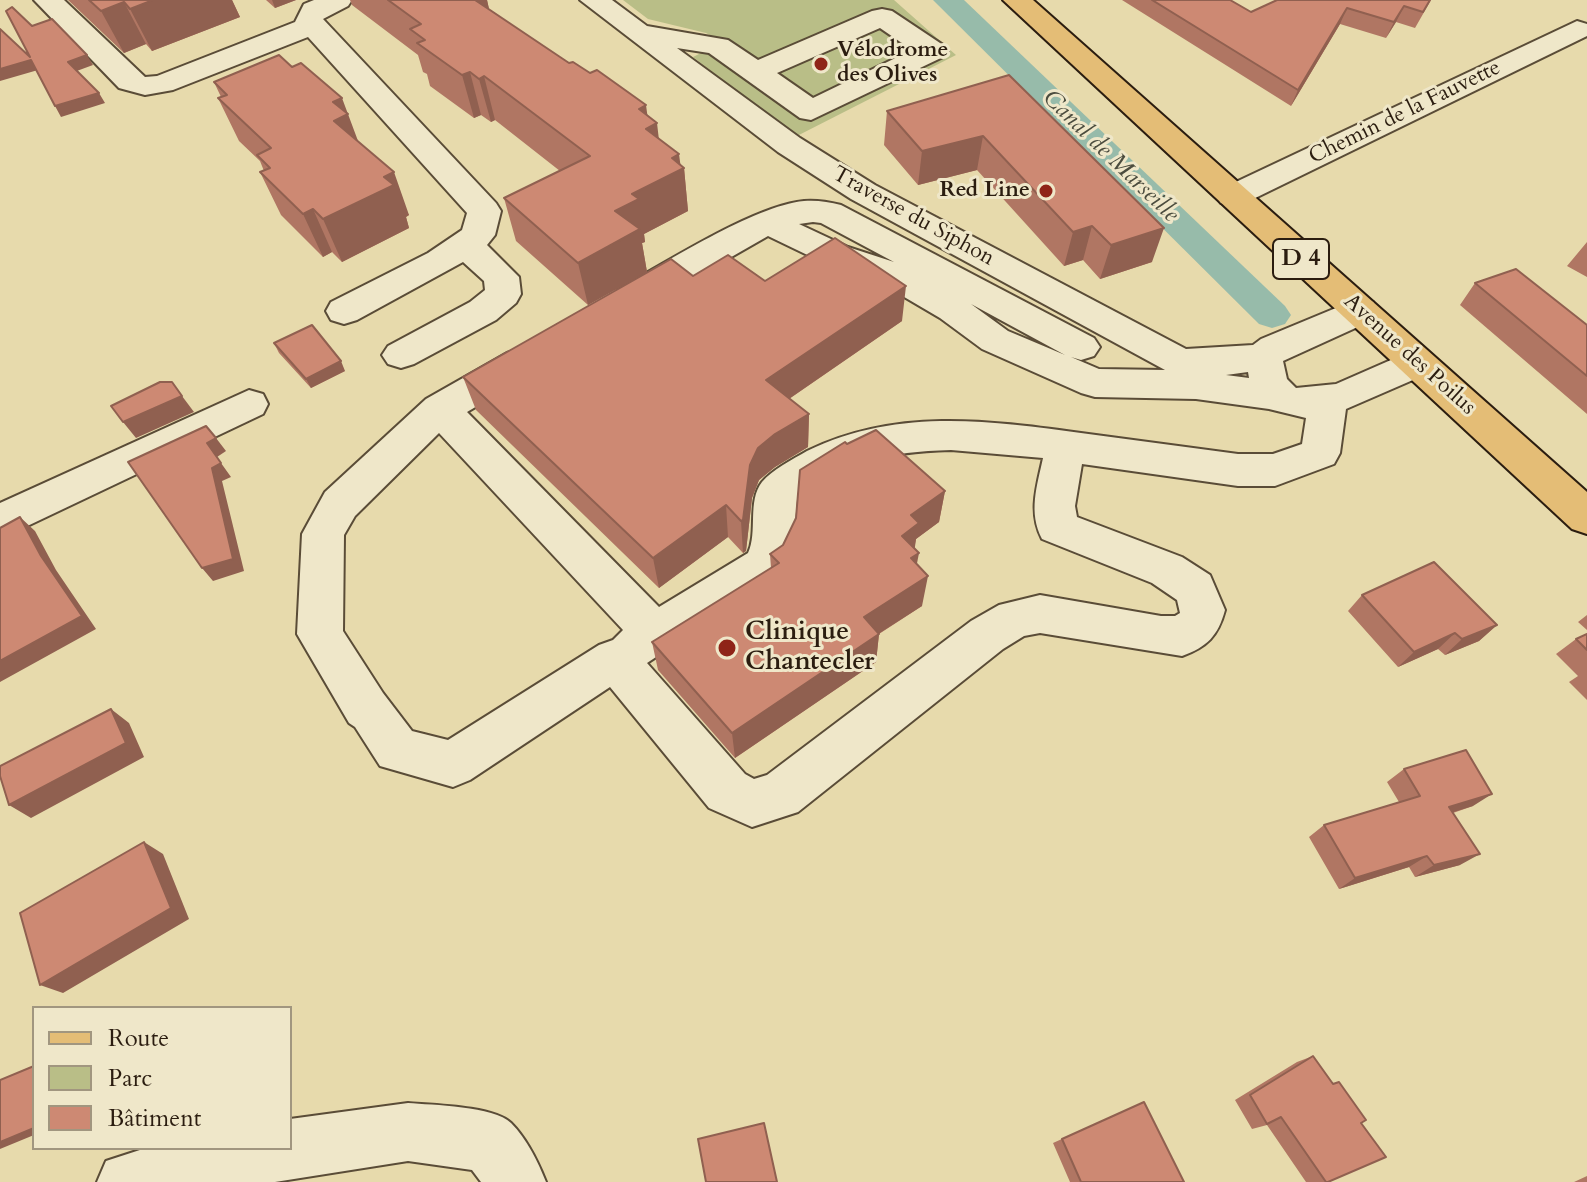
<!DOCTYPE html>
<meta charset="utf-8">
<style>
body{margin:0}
#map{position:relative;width:1587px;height:1182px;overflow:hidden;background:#e7daac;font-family:Cardo,serif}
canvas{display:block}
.legend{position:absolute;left:32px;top:1006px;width:260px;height:144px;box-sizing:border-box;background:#efe7c9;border:2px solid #a1967f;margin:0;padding:10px 14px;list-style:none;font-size:24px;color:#2b1d10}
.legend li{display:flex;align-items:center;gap:16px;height:40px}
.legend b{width:40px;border:2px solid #a1967f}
</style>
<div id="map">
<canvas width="1587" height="1182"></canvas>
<ul class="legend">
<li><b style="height:10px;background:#e4bd76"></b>Route</li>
<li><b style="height:22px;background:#b9be87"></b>Parc</li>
<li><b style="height:22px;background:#cd8973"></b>Bâtiment</li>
</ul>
</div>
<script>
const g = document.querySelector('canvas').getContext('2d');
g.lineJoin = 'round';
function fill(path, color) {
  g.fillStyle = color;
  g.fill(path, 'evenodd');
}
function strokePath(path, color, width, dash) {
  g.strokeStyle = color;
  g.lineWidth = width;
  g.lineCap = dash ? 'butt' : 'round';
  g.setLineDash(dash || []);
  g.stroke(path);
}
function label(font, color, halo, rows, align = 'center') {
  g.font = font + ' Cardo,serif';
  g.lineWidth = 6;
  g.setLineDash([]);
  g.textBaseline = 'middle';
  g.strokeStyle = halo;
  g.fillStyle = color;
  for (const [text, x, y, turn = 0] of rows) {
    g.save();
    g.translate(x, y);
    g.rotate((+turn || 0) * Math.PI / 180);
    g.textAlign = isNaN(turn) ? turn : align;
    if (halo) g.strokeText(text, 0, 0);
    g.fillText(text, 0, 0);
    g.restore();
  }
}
const green = new Path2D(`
 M623,0H894L956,55L795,137L693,57L723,42L706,33L648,19Z`);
const canal = new Path2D(`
 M933,0H964L1285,306L1291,315L1285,324L1272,328L1259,324Z`);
const minor = new Path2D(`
 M34,0H64L145,77L157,76L295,22L304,4L314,0H352L348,6L323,19L496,203L501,211L495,235L487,245L519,277L521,294L516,303L496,320L414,364L401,368L388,364L382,355L388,346L470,302L485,290L484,281L463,262L357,320L344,324L331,320L326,311L331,302L428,253L462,230L467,213L308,37L173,90L145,95L119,88Z
 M580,0H612L647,26L728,40L758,60L872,11L882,9L892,11L943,45L948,51L943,57L811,120L800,118L709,53L677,48L800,138L875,185L1186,349L1253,345L1261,339L1360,298L1373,302L1378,311L1373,320L1283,361L1287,379L1296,388L1336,384L1416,349L1429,353L1435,363L1429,373L1346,409L1340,453L1334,464L1275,486H1238L1082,464L1075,506L1077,517L1182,557L1210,575L1225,610C1218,636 1207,647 1182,656L1040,633L1024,636L1003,649L798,812L752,827L709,808L610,687L470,780L453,787L380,766L355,727L349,723L297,634L302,534L325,492L426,399L507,353L520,349L533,353L539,363L533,373L467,412L659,607L748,553C758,532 747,501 762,482C772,470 793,459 807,451C895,408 987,420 1081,433C1133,440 1186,447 1238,454H1273L1302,444L1306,418L1269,409L1196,399L1095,397L1081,393L982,349L940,318L877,281L824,263L768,236L644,307L631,310L618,307L613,298L618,289C666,263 753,206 804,201C817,200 829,202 841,205L1094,338L1100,347L1094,356L1081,360L1071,357L1099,369L1165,370L851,199L778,152ZM880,28L912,50L813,98L777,73ZM813,222L821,223L894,262L848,247L799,224ZM971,304L1065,355L1008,331ZM1248,372L1249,378L1226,375ZM439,433L623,630L613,640L599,645L448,740L412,731L383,693L343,631L344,535L355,516ZM951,450L1043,458C1037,486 1028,512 1042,539L1152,583L1177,600L1180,613L1175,616H1161L1040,595L999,605L971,621L767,775L754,779L745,774L647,663L781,574L793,548L797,500C848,460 887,452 951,450Z
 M1577,21L1587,24V36L1245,203L1233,206L1221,203L1216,196L1221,189Z
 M249,390L263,394L268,404L263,414L0,539V503Z
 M408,1103C432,1105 494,1106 511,1123C527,1139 538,1162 546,1182H481L472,1170L408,1161L275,1182H97L106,1161L146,1148H290V1119Z`);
const major = new Path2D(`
 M1003,0H1033L1587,492V534L1572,529Z`);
const wall = new Path2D(`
 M68,0H232L240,17L152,51L146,44L124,53Z
 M266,0H296L275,8Z
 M350,0H487L489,10L647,115L659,139L684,168L688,211L644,234L645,242L642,243L647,272L588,305L516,241L504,198L560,171L495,120L491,122L481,115L474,118L430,86L427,74L423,72L418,55L352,5Z
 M1122,0H1230L1251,12L1277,0H1431L1415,28L1396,22L1386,38L1340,24L1291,106Z
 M1009,75L1152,262L1100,279L1083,260L1064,266L977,170L918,185L884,145L887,111Z
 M214,82L358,141L409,215L406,217L409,228L342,262L332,252L323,257L281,215L260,172L264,171L260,161L239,141L218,98L221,97Z
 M1587,242V277L1567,266Z
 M693,276L765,281L902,321L789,399L809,414L808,447L775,467L759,480L752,498L746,551L743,553L728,537L659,588L476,410L463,377Z
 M1475,283L1587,325V414L1460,305Z
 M274,343L345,371L311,388L279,353Z
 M847,444L945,491L939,522L916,539L914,549L922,606L879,634L876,662L735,758L658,670L652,642L771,568L770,554L783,545Z
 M1362,595L1497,625L1479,641L1445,655L1438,649L1398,667L1348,611Z
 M1587,615V630L1578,622Z
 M1587,634V700L1569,682L1578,676L1556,654L1576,639Z
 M1404,769L1473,806L1453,813L1460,865L1415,877L1409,867L1339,889L1309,837L1324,825L1399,802L1387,782Z
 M1313,1056L1361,1123L1328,1182H1306L1267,1125L1252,1129L1235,1100L1297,1062Z
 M1144,1102L1184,1182H1070L1053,1143Z
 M1587,1176V1182H1574Z`);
const shadedWall = new Path2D(`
 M153,0H232L240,17L152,51L130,9Z
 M272,0H296L275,8Z
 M475,0H487L496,38Z
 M124,2L146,44L124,53L101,11Z
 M1404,6L1396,22L1386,38L1394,22Z
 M1347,8L1340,24L1291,106L1298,90Z
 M87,55L93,65L74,72L68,62Z
 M31,60L38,70L0,81V69Z
 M470,72L481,115L474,118L462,75Z
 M484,76L495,120L491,122L479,79Z
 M99,93L105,103L61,117L55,106Z
 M342,98L364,157L334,121L333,102Z
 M646,105L649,127L657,123L662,166L651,172L639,109Z
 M983,136L977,170L918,185L922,151Z
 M679,154L681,169L684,168L688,211L644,234L645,242L642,243L647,272L588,305L578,263L615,211L632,194L672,158Z
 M394,172L409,215L406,217L409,228L342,262L323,219L384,177Z
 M313,209L332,252L323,257L303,214Z
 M1092,226L1083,260L1064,266L1073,232Z
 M1164,228L1152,262L1100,279L1111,245Z
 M906,286L902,321L767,414L766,380Z
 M341,361L345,371L311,388L306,379Z
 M182,396L194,412L136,438L123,422Z
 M809,414L808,447L775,467L759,480L752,498L746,551L743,553L741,521L750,465L758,448L775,434Z
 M216,438L226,451L217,457L207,443Z
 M221,463L231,477L222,481L244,571L213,581L202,568L212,468Z
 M945,491L939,522L916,539L914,554L902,536L911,515Z
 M726,505L728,537L659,588L653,558Z
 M20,517L35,531L56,570L96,629L0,682V661Z
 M919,553L913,584L911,558Z
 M928,576L922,606L861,645L864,617Z
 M1497,625L1479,641L1445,655L1462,639Z
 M1455,633L1438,649L1398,667L1414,652Z
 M879,634L876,662L735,758L732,733Z
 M111,709L129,723L144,757L31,818L9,805Z
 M1492,794L1473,806L1431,819L1449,807Z
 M144,842L163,854L189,919L63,993L40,985Z
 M1480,854L1460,865L1415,877L1434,865Z
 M1427,856L1409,867L1339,889L1355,878Z
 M34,1128V1135L0,1149V1142Z`);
const building = new Path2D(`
 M89,0H153L130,9L124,2L101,11Z
 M388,0H475L569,63L573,62L590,73L597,70L646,105L639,109L657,123L646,129L679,154L672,158L684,168L632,194L639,199L615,211L640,229L578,263L504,198L590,156L484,76L479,79L470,72L462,75L417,43L425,40L410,29L421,24Z
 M1152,0H1230L1251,12L1277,0H1430L1423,12L1404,6L1394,22L1347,8L1298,90Z
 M12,7L32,26L52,19L87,55L68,62L99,93L55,106L31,60L0,69V29L30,57L6,11Z
 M279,55L292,67L301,63L342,98L333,102L348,114L334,121L394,172L384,177L394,185L323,219L313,209L303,214L260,172L270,168L257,155L271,148L218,98L227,95L214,82Z
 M1009,75L1164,228L1111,245L1092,226L1073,232L983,136L922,151L887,111Z
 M835,238L906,286L766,380L809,414L775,434L758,448L750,465L743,520L741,521L726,505L653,558L463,377L671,259L693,276L728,255L765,281Z
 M1516,269L1587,325V376L1475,283Z
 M312,325L341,361L306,379L274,343Z
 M160,382H172L182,396L123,422L111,406Z
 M206,426L216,438L207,443L221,463L212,468L233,559L202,568L128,462Z
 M876,430L945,491L911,515L919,523L902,536L919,553L911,558L928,576L864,617L879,634L732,733L652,642L779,563L770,554L783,545L796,518L800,470L845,442L847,444Z
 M20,517L41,556L82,616L0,661V528Z
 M1434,562L1497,625L1462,639L1455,633L1414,652L1362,595Z
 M1587,634V650L1576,639Z
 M111,709L126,743L9,805L0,776V766Z
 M1466,750L1492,794L1449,807L1480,854L1434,865L1427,856L1355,878L1324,825L1420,796L1404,769Z
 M144,842L171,908L40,985L20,913Z
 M1313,1056L1333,1084L1339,1082L1366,1120L1361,1123L1386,1157L1328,1182H1326L1281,1117L1267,1124L1250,1095Z
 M34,1066V1128L0,1142V1080Z
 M1144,1102L1184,1182H1081L1062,1139Z
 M764,1123L777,1182H706L698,1139Z`);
const markers = [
 [821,64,8,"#8f2418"],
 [1046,191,8,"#8f2418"],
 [727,648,10,"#8f2418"]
];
const farPoinames = [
 ["Vélodrome",837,51],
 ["des Olives",837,76],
 ["Red Line",1030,191,"right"]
];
const farStreetnames = [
 ["Chemin de la Fauvette",1405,113,-26],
 ["Traverse du Siphon",913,217,29],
 ["Avenue des Poilus",1409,355,42]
];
const farWaternames = [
 ["Canal de Marseille",1110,157,44]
];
const shields = [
 [1301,259,56]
];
const shieldNames = [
 ["D 4",1301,259]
];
const poiNames = [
 ["Clinique",745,633],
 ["Chantecler",745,663]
];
fill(green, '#b9be87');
fill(canal, '#97bbaa');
strokePath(minor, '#5a4c37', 4);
strokePath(major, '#2b1d10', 4);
fill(minor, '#efe7c9');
fill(major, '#e4bd76');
fill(wall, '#b07663');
fill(shadedWall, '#906050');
fill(building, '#cd8973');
strokePath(building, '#906050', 2);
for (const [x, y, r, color] of markers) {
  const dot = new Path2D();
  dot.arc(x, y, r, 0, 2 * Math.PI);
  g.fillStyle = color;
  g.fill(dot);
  strokePath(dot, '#efe7c9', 3);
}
label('bold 22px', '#2b1d10', '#efe7c9', farPoinames, 'left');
label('22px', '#2b1d10', '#efe7c9', farStreetnames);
label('italic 24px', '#4b4c3e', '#efe7c9', farWaternames);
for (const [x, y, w] of shields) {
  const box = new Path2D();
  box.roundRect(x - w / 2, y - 20, w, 40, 6);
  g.fillStyle = '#efe7c9';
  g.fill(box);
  strokePath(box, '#2b1d10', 2);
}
label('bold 24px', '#2b1d10', null, shieldNames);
label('bold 26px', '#2b1d10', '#efe7c9', poiNames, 'left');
</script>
